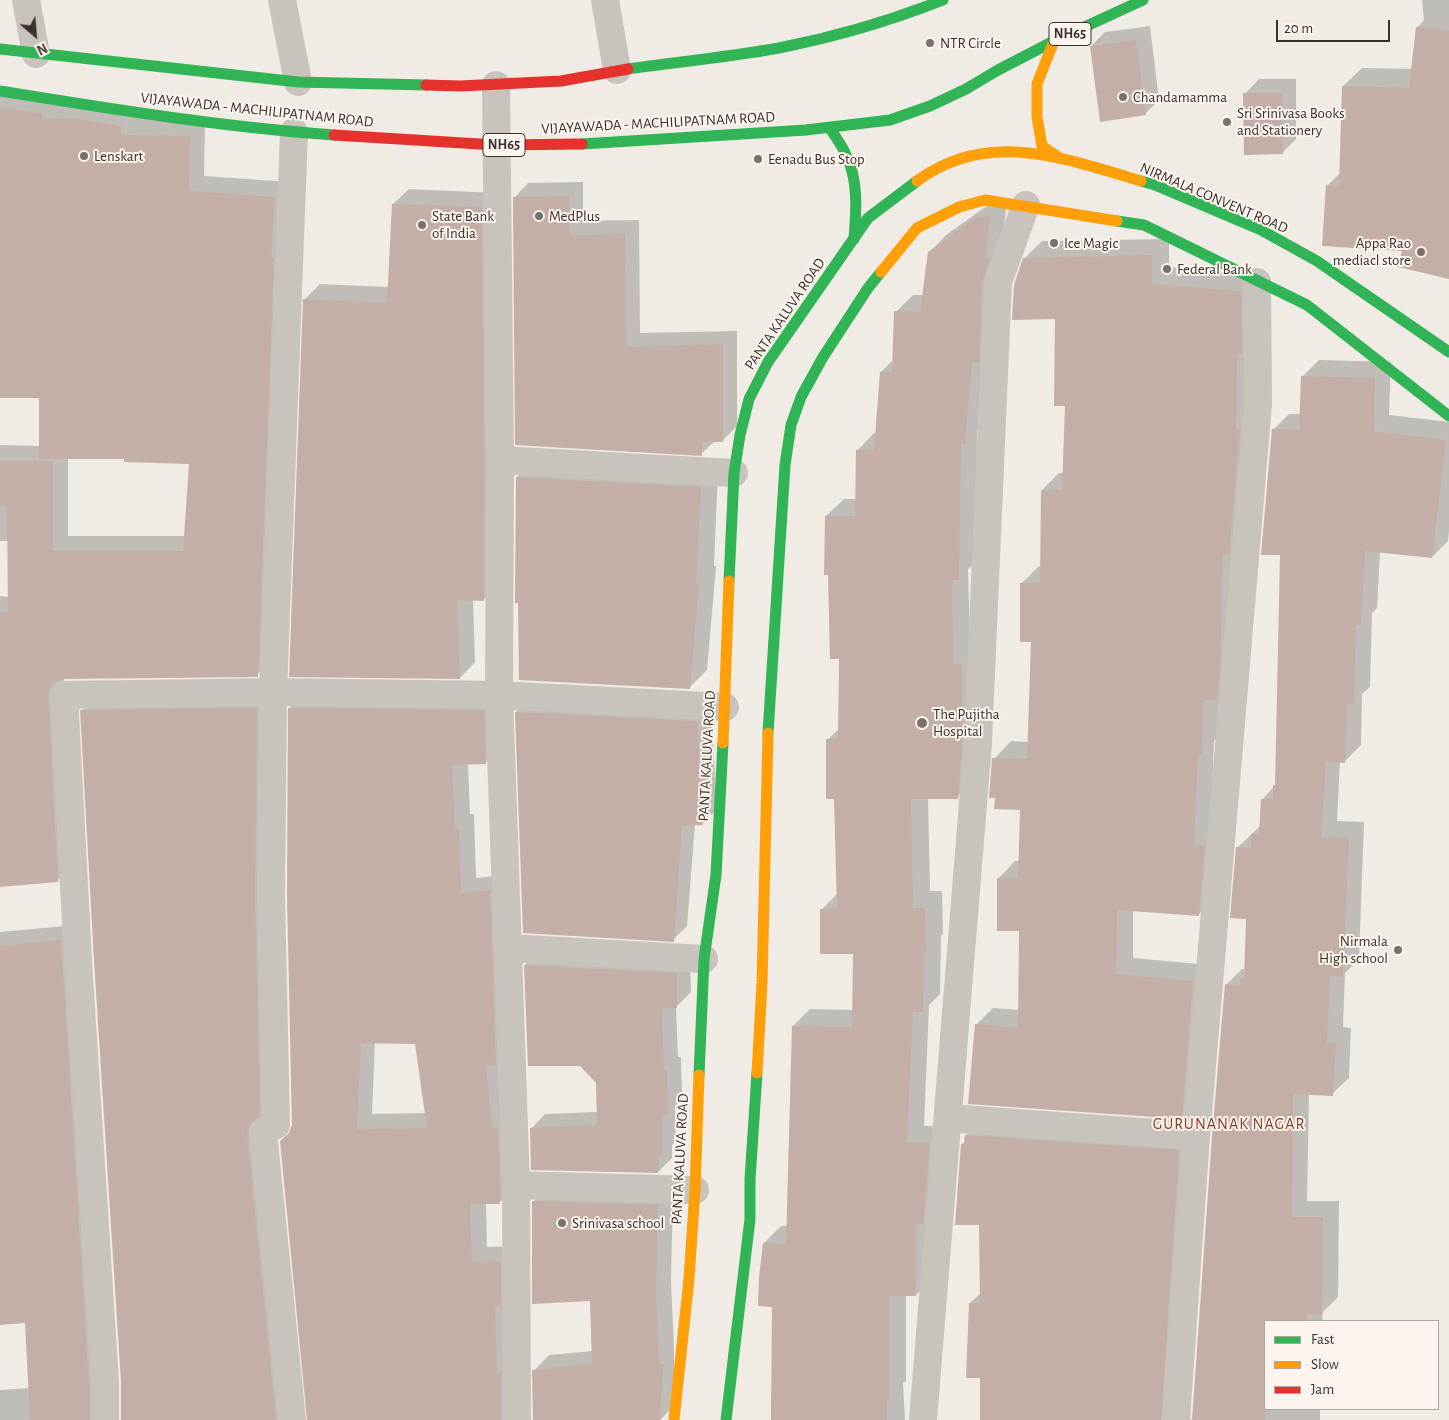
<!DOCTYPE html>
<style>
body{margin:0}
#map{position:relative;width:1449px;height:1420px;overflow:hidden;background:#f0ebe5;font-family:"Alegreya Sans",sans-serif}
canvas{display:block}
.legend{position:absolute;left:1264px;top:1320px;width:175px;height:90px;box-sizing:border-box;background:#fbf5ee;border:1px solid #aea6a0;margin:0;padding:6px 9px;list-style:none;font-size:15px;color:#3b302b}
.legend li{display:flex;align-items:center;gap:10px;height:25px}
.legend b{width:25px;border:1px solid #aea6a0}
.north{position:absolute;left:10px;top:10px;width:50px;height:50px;-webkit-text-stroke:4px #fbf5ee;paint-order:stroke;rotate:153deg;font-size:14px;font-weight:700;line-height:20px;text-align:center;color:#3b302b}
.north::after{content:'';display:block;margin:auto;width:18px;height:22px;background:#3b302b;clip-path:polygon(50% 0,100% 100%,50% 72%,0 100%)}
.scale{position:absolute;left:1276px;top:20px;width:114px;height:22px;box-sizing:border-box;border:2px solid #3b302b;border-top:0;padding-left:6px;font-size:15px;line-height:18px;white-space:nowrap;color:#3b302b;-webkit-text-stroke:4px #fbf5ee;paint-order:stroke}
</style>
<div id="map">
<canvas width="1449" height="1420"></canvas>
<ul class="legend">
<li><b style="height:6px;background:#30b455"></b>Fast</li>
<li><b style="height:6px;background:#ff9f0a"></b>Slow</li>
<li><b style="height:6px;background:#e5322d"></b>Jam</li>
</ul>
<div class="north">N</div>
<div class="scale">20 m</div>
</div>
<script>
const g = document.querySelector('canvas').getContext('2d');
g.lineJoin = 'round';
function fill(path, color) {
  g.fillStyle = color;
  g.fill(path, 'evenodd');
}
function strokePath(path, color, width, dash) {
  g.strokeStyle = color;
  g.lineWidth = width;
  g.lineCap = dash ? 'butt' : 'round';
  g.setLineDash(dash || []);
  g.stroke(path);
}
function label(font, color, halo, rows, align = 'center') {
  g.font = font + ' "Alegreya Sans",sans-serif';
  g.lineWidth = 4;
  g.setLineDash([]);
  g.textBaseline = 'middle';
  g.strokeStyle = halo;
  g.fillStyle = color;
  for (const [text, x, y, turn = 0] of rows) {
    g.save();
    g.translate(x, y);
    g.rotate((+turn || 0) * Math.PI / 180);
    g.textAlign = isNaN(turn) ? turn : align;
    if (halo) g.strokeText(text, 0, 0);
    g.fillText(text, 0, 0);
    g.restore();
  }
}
const shadow = new Path2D(`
 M1422,0H1449V278L1404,250L1327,186L1340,173L1343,86L1362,68L1412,69L1417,28L1424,20Z
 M1150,26L1159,100L1145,114L1091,46L1105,32Z
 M1259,79H1296V139L1282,153L1245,94Z
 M0,93L205,120L204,176L290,182L273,660L257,675L64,678L73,865L58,880L0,885V596L9,597L8,541H0V445L40,446V397H0ZM68,458H126L191,462L185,536H68Z
 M583,182V221L639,220L640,333L737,331V426L723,440L715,441L701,454L514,198L528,183Z
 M409,189L496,193L499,585L483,600H473L475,662L460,678L305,299L320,284L389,287L393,204Z
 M1007,200L982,425L977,430L976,562L968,569L974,780L957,797H928L930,891H942L943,934L941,936L940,994L929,1005L924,1126H946L933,1277L916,1295H906V1381L903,1383L905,1420H771L774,1305L764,1243L781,1226H788L793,1026L810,1009L853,1010L854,952L821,910L838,893L836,798L827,740L840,728V658L826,516L844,499H857V451L874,433H877L881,372L894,359L896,312L913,295H924L929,253L946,235L991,203Z
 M1169,239V267L1258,275L1234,682L1219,697L1218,737L1214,741L1211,827L1216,897L1198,915L1133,910V958L1210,965L1198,1101L1181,1118L976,1025L993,1008L1019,1010L1021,930L998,879L1015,861H1020L1021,808L994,759L1011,741L1029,742L1032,641L1022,583L1039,566H1041L1042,490L1059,473H1064L1066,405L1057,318L1024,259L1042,241Z
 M1319,360L1391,362L1389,415L1449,422V531L1448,541L1432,557L1380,551L1377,608L1372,613L1370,687L1362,694L1361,745L1344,762L1340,761L1337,821L1364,822L1359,959L1345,973L1343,1027L1351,1028L1349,1078L1332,1094L1309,1093L1307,1201H1339L1338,1297L1323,1312L1322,1321H1265V1409H1320V1420H1193L1226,985L1242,969H1245L1248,918L1237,848L1260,826L1262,800L1276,784L1281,554L1273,430L1289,414H1301L1302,377Z
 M535,459L718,469L714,566H716L707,670L689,688L519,602H516L517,477Z
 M272,693L264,1110L302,1419L307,1420H122V1383L82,711L97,695Z
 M305,693L499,695L501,747L485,763L468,764L470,814H474L476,878L505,875L516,1187L500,1202H486L487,1247L516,1246L525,1418L532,1420H309L291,1131L293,1125L290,708ZM375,1042L416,1043L426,1113L372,1114Z
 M531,698L711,707L717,809L702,824H695L687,926L673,940L524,932L516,712Z
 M76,925L112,1418L119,1420H0V1390L30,1388L26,1322L0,1323V932Z
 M539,951L690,959L691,992L676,1007L678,1057H681L682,1099L675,1106L676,1141L672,1145V1158L658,1172L531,1129L545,1114L598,1112L596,1064H529L525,965Z
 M982,1119L1195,1135L1184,1417L1193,1420H982L981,1377L970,1303L981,1293L980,1224L962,1144L966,1141V1135Z
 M549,1186L673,1189L671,1281L674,1349V1406L660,1420H534V1371L549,1355L593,1351L591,1299L533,1202Z`);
const building = new Path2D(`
 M1416,27L1449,31V279L1398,267L1402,251L1322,246L1326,185L1339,186L1342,86L1409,88Z
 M1136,40L1146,115L1100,122L1090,46Z
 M1243,93H1282L1283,154L1244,155Z
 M0,108L42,113V118L77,119L121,126V135L190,136L189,191L275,197L271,258H274L258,677L64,679L55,682L50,688L48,696L58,882L0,887V612L8,613L7,506H0V461H53V551H183L189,464L124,462V459H39V398H0Z
 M569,196V235L625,234L626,347L723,344V442H702V456L515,445L513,197Z
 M392,204L482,207L484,460V601L457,600L460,679L289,677L303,299L387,303Z
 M986,216L990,217L985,259H990L982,281L979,363H972L965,444L961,443L959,580H952L953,664H962V746L958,799H911L913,908H925L926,952H924L923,1012H913L907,1142L930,1143L923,1224H916V1296H889V1399H887V1420H771L772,1307L758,1306L759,1277L763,1243L786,1244L792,1026L852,1027L853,954H820V909H837L834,799H826V739H838L839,659H830L828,575H824L825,516H855L856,450H874L880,372H892L894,311L920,312L928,252L972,220Z
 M1152,255V284L1241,291L1242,354L1237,353L1236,429H1240L1229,555L1222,556L1221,653L1217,700H1203L1202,755H1198L1194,844L1205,845L1199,916L1117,910L1116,974L1193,981L1182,1119L968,1104L975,1024L1018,1028L1019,931H997V878H1018L1020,810L994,809L995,798H989L992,758L1027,759L1031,642H1020V583H1040L1041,490H1062L1065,406H1054L1055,319L1012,320L1014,285L1023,258Z
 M1301,376L1375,378L1374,431L1446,440L1432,558L1365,551L1361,625H1356L1354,704H1347L1345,763L1326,762L1321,837L1349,838L1343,977L1330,976L1327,1043H1336L1333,1096L1293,1094L1292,1217H1323L1322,1314H1307V1321H1265V1420H1192L1212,1137L1225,984L1240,986V979H1244L1246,919L1230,918L1236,847L1251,848V834H1259L1261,799H1273V785H1275L1280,555H1261L1272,429L1299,430Z
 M516,477L701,487L696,584H699L690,689L519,680L518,603H515Z
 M257,708L255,896L260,1116L250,1124L247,1134L276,1420H121V1382L94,960L80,710Z
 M288,708L484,710L486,764L452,765L455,829H459L461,893L490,890L496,1065H486L492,1128H497L498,1129L500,1204H470L472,1262L501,1261V1306H495L497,1374L501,1373V1420H307L280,1141L289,1133L292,1125L287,896ZM361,1043L415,1044L427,1128L357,1129Z
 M515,712L697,721L703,825L682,826L674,942L523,933Z
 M61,940L89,1384V1420H30L25,1323L0,1325V946Z
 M524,965L677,973V1008H662L664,1070H667L668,1115H662V1156L659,1157L658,1173L531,1170L530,1128L597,1125L596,1083L580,1066H528Z
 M965,1135L1179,1150L1161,1420H980V1378H966L969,1303H980L979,1225H955L961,1144H964Z
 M532,1201L658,1205L656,1297L659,1364H664L659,1420H533L532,1370L592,1364L590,1301L532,1304Z`);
const street = new Path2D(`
 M26,0L36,54
 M282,0L298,82
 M605,0L617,70
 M496,85L500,460L499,695L516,1185L517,1420
 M500,460L734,473
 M508,948L704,959
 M948,1118L1196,1136
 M516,1185L695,1190
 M105,1420V1383L78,961L64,695L273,692L499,695L725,707
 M292,1420L263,1132L276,1125L271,896L273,692L294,132
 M923,1420L978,742L998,282L1026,205
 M1176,1420L1196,1136L1258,404L1257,282`);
const fast = new Path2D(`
 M0,49L298,82L426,85
 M628,69C678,62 729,57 779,48C835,37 890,21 943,0
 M0,91C111,109 222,127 334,135
 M830,128C835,137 842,145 846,155C859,181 856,211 854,239
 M582,144L806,130L890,120L930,106L966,89L998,70L1054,41L1143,0
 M1141,181L1155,185L1261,230L1317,261L1449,352
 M1117,221L1144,225L1307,305L1449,416
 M729,581L734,473L740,435L749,399L768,362L868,218L917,181
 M768,733L785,465L791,425L801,397L823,357L868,288L881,272
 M699,1075L704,959L716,875L723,743
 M726,1420L750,1219V1179L757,1073`);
const slow = new Path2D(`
 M1054,41L1037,84V117L1042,146L1060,158
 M917,181C989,128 1065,159 1141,181
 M881,272L917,228L959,207L985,200L1117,221
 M723,743L729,581
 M757,1073L762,983L768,733
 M674,1420L689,1279L695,1190L699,1075`);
const jam = new Path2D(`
 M426,85L460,86L561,81L628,69
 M334,135L496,145L582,144`);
const markers = [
 [930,43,5,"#7a716c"],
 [1123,97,5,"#7a716c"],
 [1227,122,5,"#7a716c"],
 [84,156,5,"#7a716c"],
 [758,159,5,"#7a716c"],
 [539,216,5,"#7a716c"],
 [422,225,5,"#7a716c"],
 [1054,243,5,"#7a716c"],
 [1421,252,5,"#7a716c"],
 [1167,269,5,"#7a716c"],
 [922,723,6,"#7a716c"],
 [1398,950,5,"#7a716c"],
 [562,1223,5,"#7a716c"]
];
const shields = [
 [1070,34,42],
 [504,145,42]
];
const shieldNames = [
 ["NH65",1070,34],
 ["NH65",504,145]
];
const poiNames = [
 ["NTR Circle",940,43],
 ["Chandamamma",1133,97],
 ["Sri Srinivasa Books",1237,113],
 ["and Stationery",1237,130],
 ["Lenskart",94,156],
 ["Eenadu Bus Stop",768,159],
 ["State Bank",432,216],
 ["of India",432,233],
 ["MedPlus",549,216],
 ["Ice Magic",1064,243],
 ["Appa Rao",1411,243,"right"],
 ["mediacl store",1411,260,"right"],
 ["Federal Bank",1177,269],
 ["The Pujitha",933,714],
 ["Hospital",933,731],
 ["Nirmala",1388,941,"right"],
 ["High school",1388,958,"right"],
 ["Srinivasa school",572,1223]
];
const streetNames = [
 ["VIJAYAWADA - MACHILIPATNAM ROAD",257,110,6],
 ["VIJAYAWADA - MACHILIPATNAM ROAD",658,123,-3],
 ["NIRMALA CONVENT ROAD",1214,198,23],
 ["PANTA KALUVA ROAD",785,314,-56],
 ["PANTA KALUVA ROAD",707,756,-87],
 ["PANTA KALUVA ROAD",680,1159,-87]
];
const neighbourhoodNames = [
 ["GURUNANAK NAGAR",1229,1124]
];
fill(shadow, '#0003');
fill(building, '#c3afa7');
strokePath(street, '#c9c3be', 28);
strokePath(fast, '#30b455', 11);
strokePath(slow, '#ff9f0a', 11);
strokePath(jam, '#e5322d', 11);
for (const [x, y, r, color] of markers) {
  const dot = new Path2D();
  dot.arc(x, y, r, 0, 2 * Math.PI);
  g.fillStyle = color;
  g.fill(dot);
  strokePath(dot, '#fbf5ee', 2);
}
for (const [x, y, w] of shields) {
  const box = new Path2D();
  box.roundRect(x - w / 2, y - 11.5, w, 23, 4);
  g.fillStyle = '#fbf5ee';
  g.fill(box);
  strokePath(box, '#3b302b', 1);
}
label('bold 14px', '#3b302b', null, shieldNames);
label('15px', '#3b302b', '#fbf5ee', poiNames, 'left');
label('15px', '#3b302b', '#fbf5ee', streetNames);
g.letterSpacing = '1px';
label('16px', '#8c3b22', '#fbf5ee', neighbourhoodNames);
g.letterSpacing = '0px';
</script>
